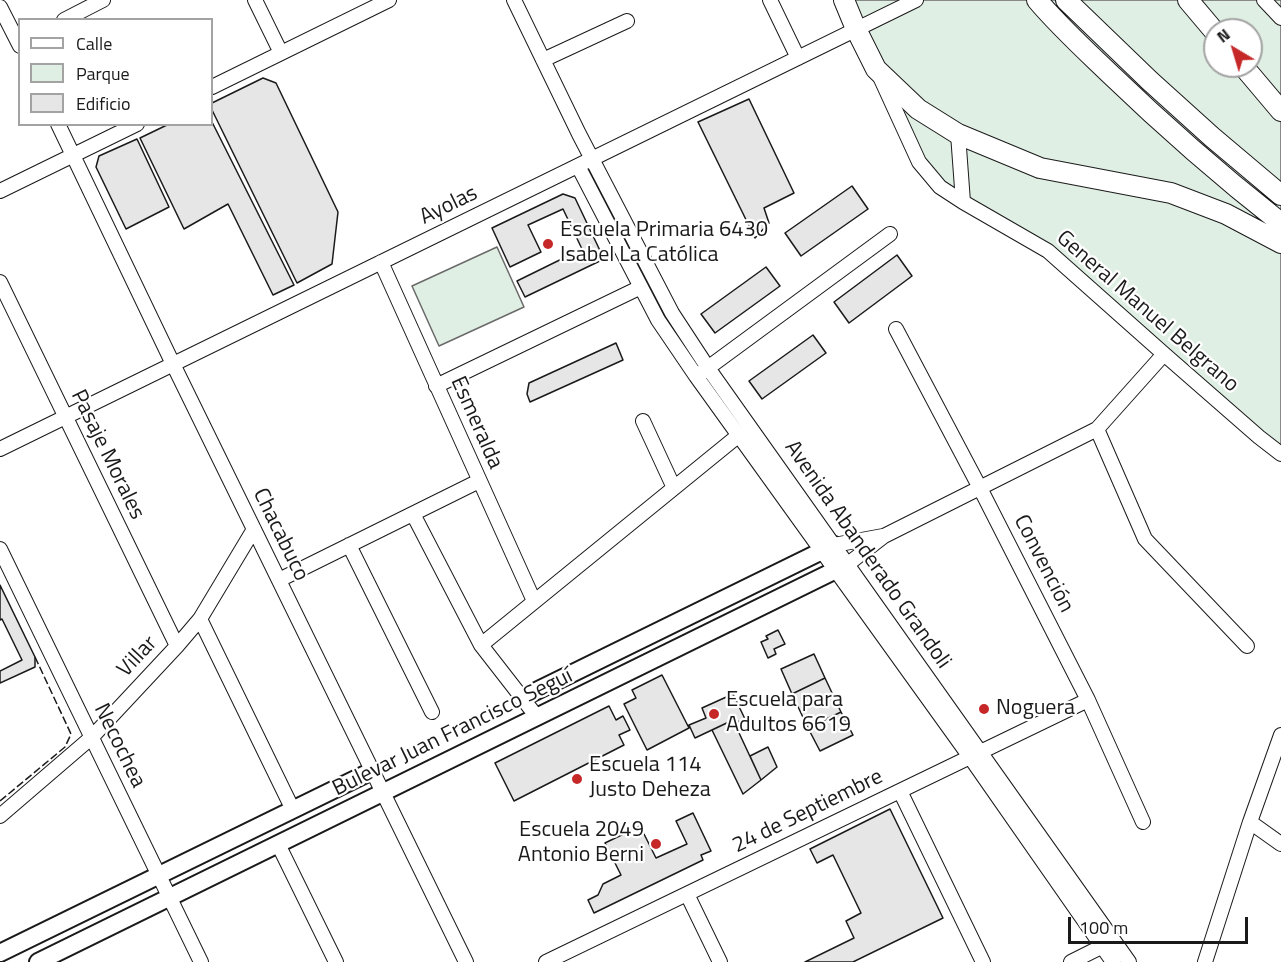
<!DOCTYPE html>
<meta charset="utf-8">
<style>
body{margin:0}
#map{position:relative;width:1281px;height:962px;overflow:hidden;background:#fff;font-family:"Titillium Web",sans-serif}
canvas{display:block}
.legend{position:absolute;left:18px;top:18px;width:195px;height:108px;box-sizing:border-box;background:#fff;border:2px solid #a3a3a3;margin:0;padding:8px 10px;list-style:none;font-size:18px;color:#1a1a1a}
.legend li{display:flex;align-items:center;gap:12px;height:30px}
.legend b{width:30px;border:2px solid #a3a3a3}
.north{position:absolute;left:1203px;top:18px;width:60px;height:60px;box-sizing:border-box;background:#fff;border:2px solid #a3a3a3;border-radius:50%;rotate:322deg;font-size:16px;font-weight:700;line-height:24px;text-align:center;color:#1a1a1a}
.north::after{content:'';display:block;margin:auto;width:21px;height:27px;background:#c62828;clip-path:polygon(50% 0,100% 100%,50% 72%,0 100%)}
.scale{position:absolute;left:1068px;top:917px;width:180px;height:27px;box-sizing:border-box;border:3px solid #1a1a1a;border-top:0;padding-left:8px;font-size:18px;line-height:21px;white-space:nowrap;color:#1a1a1a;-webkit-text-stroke:4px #fff;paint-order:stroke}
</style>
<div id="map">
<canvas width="1281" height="962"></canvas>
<ul class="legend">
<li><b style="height:8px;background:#fff"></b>Calle</li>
<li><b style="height:16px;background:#e0efe3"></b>Parque</li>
<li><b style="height:16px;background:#e6e6e6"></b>Edificio</li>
</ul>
<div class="north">N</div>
<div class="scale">100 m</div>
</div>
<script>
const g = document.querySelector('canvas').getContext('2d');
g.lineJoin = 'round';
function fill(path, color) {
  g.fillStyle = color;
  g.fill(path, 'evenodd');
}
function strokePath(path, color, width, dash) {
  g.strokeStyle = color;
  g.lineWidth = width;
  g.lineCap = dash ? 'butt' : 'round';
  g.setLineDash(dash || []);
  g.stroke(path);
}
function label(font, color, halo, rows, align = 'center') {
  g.font = font + ' "Titillium Web",sans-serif';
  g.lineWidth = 4.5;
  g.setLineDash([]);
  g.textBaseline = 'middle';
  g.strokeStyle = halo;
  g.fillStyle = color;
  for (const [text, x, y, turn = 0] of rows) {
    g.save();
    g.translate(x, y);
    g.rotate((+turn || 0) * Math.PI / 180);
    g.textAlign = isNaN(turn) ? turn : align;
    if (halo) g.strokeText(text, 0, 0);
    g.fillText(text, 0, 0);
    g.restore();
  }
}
const green = new Path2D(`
 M844,0H1281V454L1048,251L963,202L919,162ZM1215,30H1251V66H1215Z
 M497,247L524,307L439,346L412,286Z`);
const building = new Path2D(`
 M263,78L276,83L338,212L332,264L297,283L212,110V103Z
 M749,99L794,193L764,208L769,223L755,238L698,122Z
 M212,122L294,285L273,295L228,204L184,229L140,138L169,124H212Z
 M137,139L169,207L126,229L96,167L99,156Z
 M852,186L868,209L801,256L785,233Z
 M563,194L575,198L604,259L525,297L517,281L582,249L563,209L528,225L541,252L510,267L492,228Z
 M897,255L912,276L849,323L834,302Z
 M766,267L780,286L715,333L701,314Z
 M813,335L826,353L762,399L749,381Z
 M616,343L623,360L530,402L527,394L529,383Z
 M0,585L35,657V667L0,683V671L22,660L2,619L0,620Z
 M778,630L785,644L774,649L776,654L768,658L761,642L768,639L766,636Z
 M814,654L825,678L792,694L781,669Z
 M662,675L689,728L647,750L624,704L636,698L632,690Z
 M825,678L841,712L808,728L792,694Z
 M733,694L745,719L735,723L733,720L695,738L689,725L706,718L702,708Z
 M609,706L616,720L623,716L630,730L619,735L624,745L514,801L495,763Z
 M841,712L853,735L820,751L808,728Z
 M733,720L761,780L743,794L712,730Z
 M768,747L777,767L761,780L750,756Z
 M890,809L943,918L853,962H805L854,938L846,921L861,913L833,855L817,863L810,849Z
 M693,813L711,851L701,855L703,860L594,913L588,900L598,895L603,884L621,875L605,843L640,826L656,858L687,844L676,821Z`);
const minor = new Path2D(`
 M255,0L281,53
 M514,0L579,134L672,313L708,368L1129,962
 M770,0L798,58
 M1264,0L1281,18
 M0,7L20,46
 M64,20L103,0
 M543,60L627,21
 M881,79L919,162L940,187L963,202L1048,251L1164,354L1259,437L1281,454
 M212,87L389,0
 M58,124L173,364L466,962
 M958,134L963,202
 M578,166L658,320L696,376L970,757L1113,962
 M0,191L137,124
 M381,262L534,601
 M0,282L177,646
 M896,329L980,488L1088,700L1143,822
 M701,373L890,234
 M436,386L641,287
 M643,421L674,488
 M1097,429L1145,539L1247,646
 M0,449L916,0
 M413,514L481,645L537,717
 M349,545L432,712
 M834,545L883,536
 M0,549L201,962
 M848,564L884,536L1097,429L1164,354
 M279,580L479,481
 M200,619L293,810
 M481,645L739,435
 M900,791L983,962
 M0,816L92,737L177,646L200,619L254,529
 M1250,822L1281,844
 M278,844L336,962
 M687,894L720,962
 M546,962L1088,700
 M1071,962L1109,943
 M1205,962L1250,822L1281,735`);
const major = new Path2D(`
 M522,698L834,545
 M0,953L372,771
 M38,962L848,564`);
const highway = new Path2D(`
 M844,0L856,29L876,69L918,109L958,134L1040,168L1171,193L1226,214L1281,243
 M1037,0C1059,26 1083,48 1108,72C1163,125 1221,176 1281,223
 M1066,0L1150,81L1212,137L1281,195
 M1188,0L1215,32
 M1243,66L1281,111`);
const fence = new Path2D(`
 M0,801L65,747L71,734L35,657`);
const markers = [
 [548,244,6,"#c62828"],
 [984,709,6,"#c62828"],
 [714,714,6,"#c62828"],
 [577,779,6,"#c62828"],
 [656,844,6,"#c62828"]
];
const streetNames = [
 ["Ayolas",449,206,-26],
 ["General Manuel Belgrano",1147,312,41],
 ["Esmeralda",476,423,66],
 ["Pasaje Morales",107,455,64],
 ["Chacabuco",280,535,64],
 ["Avenida Abanderado Grandoli",867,555,55],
 ["Convención",1043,564,63],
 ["Villar",138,657,-47],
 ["Bulevar Juan Francisco Seguí",453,733,-26],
 ["Necochea",119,746,64],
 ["24 de Septiembre",808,812,-26]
];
const poiNames = [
 ["Escuela Primaria 6430",560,231],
 ["Isabel La Católica",560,256],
 ["Escuela para",726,701],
 ["Adultos 6619",726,726],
 ["Noguera",996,709],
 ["Escuela 114",589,766],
 ["Justo Deheza",589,791],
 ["Escuela 2049",644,831,"right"],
 ["Antonio Berni",644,856,"right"]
];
fill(green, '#e0efe3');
strokePath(green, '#6a6a6a', 1.5);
fill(building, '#e6e6e6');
strokePath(building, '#1a1a1a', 1.5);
strokePath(minor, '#1a1a1a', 16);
strokePath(major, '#1a1a1a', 20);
strokePath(highway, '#1a1a1a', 22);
strokePath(minor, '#fff', 14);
strokePath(major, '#fff', 16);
strokePath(highway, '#fff', 20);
strokePath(fence, '#1a1a1a', 1.5, [8, 3]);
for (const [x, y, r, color] of markers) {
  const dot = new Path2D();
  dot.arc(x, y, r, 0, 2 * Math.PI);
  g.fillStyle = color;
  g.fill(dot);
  strokePath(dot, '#fff', 2);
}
label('22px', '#1a1a1a', '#fff', streetNames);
label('22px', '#1a1a1a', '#fff', poiNames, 'left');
</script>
